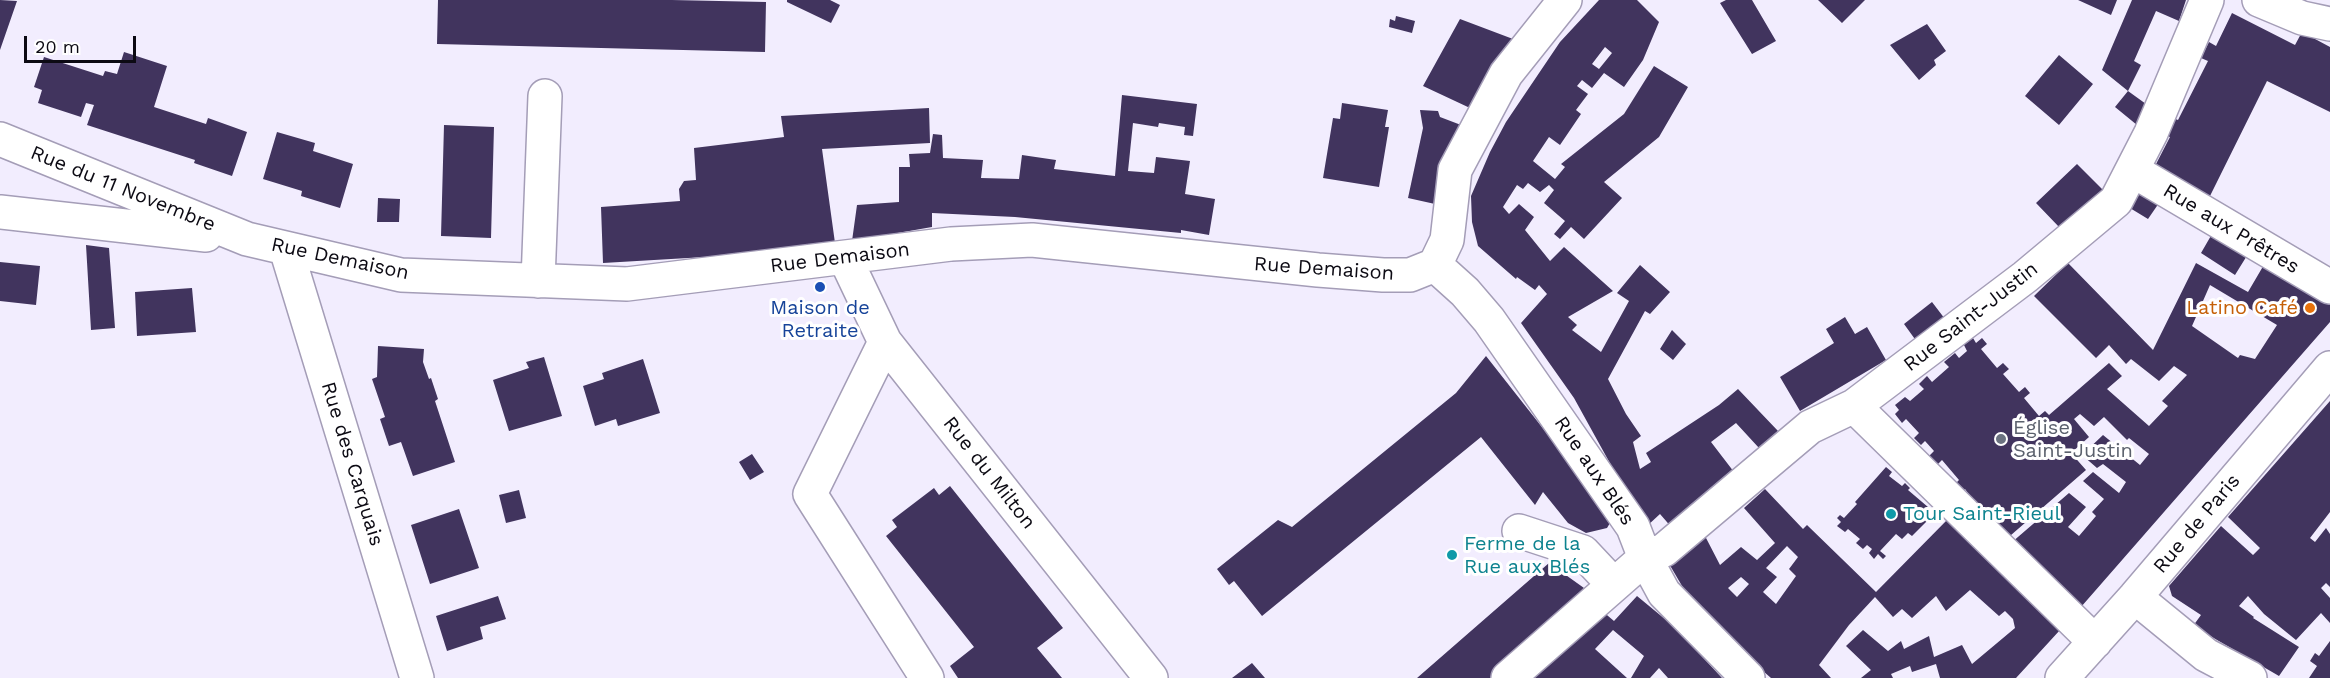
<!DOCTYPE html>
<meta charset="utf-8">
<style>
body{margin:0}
#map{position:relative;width:2330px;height:678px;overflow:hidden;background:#f2edfe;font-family:"Work Sans",sans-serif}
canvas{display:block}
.scale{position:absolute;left:24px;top:36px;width:112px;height:27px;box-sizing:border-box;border:3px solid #0c0a13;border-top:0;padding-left:8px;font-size:18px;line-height:21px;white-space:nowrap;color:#0c0a13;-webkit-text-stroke:4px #fff;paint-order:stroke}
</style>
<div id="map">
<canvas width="2330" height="678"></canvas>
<div class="scale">20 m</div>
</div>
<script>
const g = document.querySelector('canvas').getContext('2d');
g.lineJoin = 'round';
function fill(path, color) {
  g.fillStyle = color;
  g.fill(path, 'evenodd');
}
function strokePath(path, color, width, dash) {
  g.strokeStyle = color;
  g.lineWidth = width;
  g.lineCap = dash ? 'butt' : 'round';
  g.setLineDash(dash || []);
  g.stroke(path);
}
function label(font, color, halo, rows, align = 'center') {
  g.font = font + ' "Work Sans",sans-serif';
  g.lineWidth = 6;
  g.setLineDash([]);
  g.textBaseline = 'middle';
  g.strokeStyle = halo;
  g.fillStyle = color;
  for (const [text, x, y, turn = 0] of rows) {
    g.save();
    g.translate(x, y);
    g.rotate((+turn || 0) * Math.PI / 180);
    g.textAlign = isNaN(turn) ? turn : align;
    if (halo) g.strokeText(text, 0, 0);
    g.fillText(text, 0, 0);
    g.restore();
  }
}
const building = new Path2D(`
 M0,0L17,1L0,50Z
 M438,0H672L766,2L765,52L437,44Z
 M787,0H830L840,5L831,23L787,2Z
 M1599,0H1637L1659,22L1643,60L1624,87L1604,73L1592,88L1582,80L1577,86L1588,94L1576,110L1581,114L1560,145L1549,137L1533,161L1555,179L1565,167L1561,164L1624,114L1654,66L1688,87L1659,137L1604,182L1622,198L1584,239L1571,227L1560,239L1554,234L1565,221L1544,203L1554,190L1549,185L1540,192L1528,183L1523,189L1517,185L1503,207L1509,214L1519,204L1534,217L1525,230L1550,261L1564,247L1613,291L1568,317L1577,325L1572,330L1601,352L1629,301L1617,293L1640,265L1670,292L1650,314L1645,311L1608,379L1626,414L1641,436L1633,442L1640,469L1651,462L1646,453L1719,405L1738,389L1778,431L1759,448L1736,423L1711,442L1734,472L1673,529L1660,514L1647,526L1633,505L1574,398L1521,323L1547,294L1539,285L1535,290L1517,277L1516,279L1478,246L1472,222L1471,196L1490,152L1506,122L1560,42ZM1605,47L1612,53L1599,69L1592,64Z
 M1726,0H1752L1776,41L1752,54L1720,3Z
 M1818,0H1865L1842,23Z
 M2078,0H2117L2111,15Z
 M2132,0H2186L2179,21L2156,11L2134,61L2141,65L2128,91L2146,104L2137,125L2115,107L2128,91L2102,70Z
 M2232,13L2295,45L2302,32L2330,47V112L2267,81L2210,196L2155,166L2170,137L2165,135L2173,118L2178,120L2208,61L2201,58L2209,42L2216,46Z
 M1396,16L1415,21L1412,33L1389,27L1390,19L1395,21Z
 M1460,19L1513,39L1470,108L1423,86Z
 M1927,24L1946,51L1934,60L1936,65L1919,80L1890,45Z
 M124,52L167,66L154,107L206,124L208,118L247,132L232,176L194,163L195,160L87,125L94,105L86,103L81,117L38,103L42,90L34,87L44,57L103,76L105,71L117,74Z
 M2059,55L2093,84L2059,125L2025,96Z
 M1122,95L1197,104L1193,136L1184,135L1185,127L1159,123L1158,127L1133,123L1128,171L1154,173L1156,157L1190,161L1185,194L1215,199L1209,235L1181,230V233L1015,217L932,213V227L852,241L857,205L899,202V167H910L909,154L930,153L933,134L942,135L943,158L983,160L981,178L1019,179L1022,155L1056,160L1054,169L1115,176Z
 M1342,103L1388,110L1385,127H1389L1379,187L1323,178L1333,118L1340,119Z
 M929,108L930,143L822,149L835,243L705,257L603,263L601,207L680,201L679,189L684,181L696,180L694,148L784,137L781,116Z
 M1420,110L1438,111L1440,117L1461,125L1435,204L1408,198L1423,128Z
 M444,125L494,127L491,238L441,236Z
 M277,132L315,143L313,151L353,164L340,208L301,196L302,191L263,179Z
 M2077,164L2105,192L2060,228L2036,203Z
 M2142,193L2159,203L2148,219L2125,205L2135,194Z
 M378,198L400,199L399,222H377Z
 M2212,234L2248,254L2235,275L2201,253Z
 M86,245L109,248L115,328L91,330Z
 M0,262L40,266L36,305L0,301Z
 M2068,263L2153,350L2196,263L2248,292L2265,263L2330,300V322L2081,607L2011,543L2069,493L2086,507L2068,527L2079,536L2096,516L2092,512L2104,499L2083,481L2093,472L2119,493L2126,482L2103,464L2097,468L2082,455L2103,435L2140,465L2149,454L2129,438L2127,440L2104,417L2094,426L2080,414L2074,419L2089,437L2071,453L2086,470L2003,542L1965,489L1961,493L1954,485L1959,480L1942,460L1938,464L1929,456L1934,451L1925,441L1921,445L1914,438L1919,433L1906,419L1902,423L1895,414L1899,410L1895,405L1905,397L1910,401L1924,389L1919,384L1927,376L1932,382L1949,367L1944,362L1955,353L1959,358L1967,351L1964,345L1973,338L1976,343L1982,338L1987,344L1981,349L1997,368L2003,363L2009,369L2003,374L2019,392L2025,387L2030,393L2024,398L2039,416L2045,411L2049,415L2109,363L2122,376L2107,389L2149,426L2168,406L2162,401L2187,375L2174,366L2159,381L2131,359L2126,364L2109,345L2096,358L2034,296ZM2210,285L2277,325L2255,359L2240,355L2238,358L2192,326Z
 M192,288L196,332L137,336L135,292Z
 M1932,302L1945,319L1917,342L1904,324Z
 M1845,317L1855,334L1867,327L1886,360L1800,411L1780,377L1834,343L1826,329Z
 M1672,330L1686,344L1673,360L1660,349Z
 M378,346L424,349L423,362L429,379L431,378L438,399L435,401L455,462L413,476L401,442L389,446L380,419L385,417L372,379L377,377Z
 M1486,356L1608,511L1610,523L1607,528L1586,533L1568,523L1543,492L1535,505L1481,437L1262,616L1234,581L1229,585L1217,569L1278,520L1292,527L1456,393Z
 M544,357L562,416L509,431L493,380L529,368L526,362Z
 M643,359L660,413L618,426L616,419L595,426L583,386L604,379L602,373Z
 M2330,401V512L2310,538L2315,542L2326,528L2330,534V587L2326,583L2321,588L2330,598V623L2321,613L2296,640L2264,614L2248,596L2239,606L2254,617L2253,618L2299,647L2279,676L2193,626L2201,615L2172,596L2169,586L2221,526L2253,555L2260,548L2228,517Z
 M752,454L764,472L750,480L739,462Z
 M1886,467L1892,472L1889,476L1902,486L1905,483L1910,488L1908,490L1935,513L1912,536L1908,533L1902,539L1896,534L1880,551L1886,556L1883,559L1878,554L1874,559L1869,553L1872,549L1867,545L1863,549L1856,543L1860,539L1848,529L1845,532L1837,526L1841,522L1837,518L1840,515L1844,518L1857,504L1855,502Z
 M950,486L1063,628L1037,648L1062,678H958L950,666L974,647L886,536L897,527L892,520L934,488L939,495Z
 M1765,489L1803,529L1807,525L1876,592L1947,520L2060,630L2016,678H1940L1936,664L1912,672L1910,666L1891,674L1893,678H1861L1871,670L1846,646L1863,630L1888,651L1901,641L1904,649L1929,636L1934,657L1962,645L1972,664L2015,628L2013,619L2005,611L1999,616L1970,590L1946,611L1936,596L1912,618L1902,609L1893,617L1875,597L1849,625L1819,665L1831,678H1771L1699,615L1668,562L1705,536L1720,565L1741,547L1757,560L1775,543L1744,508ZM1787,546L1798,557L1789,569L1796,576L1776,604L1763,592L1777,577L1766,568ZM1741,577L1749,584L1737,597L1728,588Z
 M519,490L526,518L506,523L499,495Z
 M459,509L479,568L430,584L411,525Z
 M1549,563L1584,588L1579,603L1493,678H1417Z
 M498,596L506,619L480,627L483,639L447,651L436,616Z
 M1637,596L1700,648L1697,651L1722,678H1668L1659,668L1650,678H1631L1644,656L1613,630L1595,649L1627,678H1530L1601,610L1614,621Z
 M2330,641V678H2309L2317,666L2310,661L2315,653L2319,656Z
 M1252,663L1265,678H1232Z`);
const minor = new Path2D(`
 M2259,0L2302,18L2330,24
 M0,139L247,239L401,275L627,284L951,244L1032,240L1318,270L1383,275H1410L1435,265
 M2132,170L2330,287
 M0,212L206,235
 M286,249L417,678
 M845,258L885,342L1151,678
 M1435,265L1465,292L1489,320L1633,527L1645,558L1664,593L1748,678
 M1435,265L1447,240L1455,170L1506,74L1565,0
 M538,281L545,96
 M885,342L810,494L927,678
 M1854,406L2095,642
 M1519,531L1583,552L1614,585
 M2135,597L2206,655L2250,678
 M1508,678L1645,558L1664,550L1810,427L1854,406L2025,277L2116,201L2151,133L2207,0
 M2062,678L2135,597L2330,368`);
const markers = [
 [820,287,6,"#1a4fb4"],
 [2310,308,6,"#e8710a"],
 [2001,439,6,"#6b7280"],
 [1891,514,6,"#0f9aa8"],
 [1452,555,6,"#0f9aa8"]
];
const streetNames = [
 ["Rue du 11 Novembre",123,189,22],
 ["Rue aux Prêtres",2231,229,31],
 ["Rue Demaison",840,258,-7],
 ["Rue Demaison",340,259,12],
 ["Rue Demaison",1324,269,4],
 ["Rue Saint-Justin",1971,317,-38],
 ["Rue des Carquais",352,464,73],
 ["Rue aux Blés",1594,471,56],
 ["Rue du Milton",989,473,52],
 ["Rue de Paris",2197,524,-50]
];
const transitNames = [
 ["Maison de",820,308],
 ["Retraite",820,331]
];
const foodNames = [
 ["Latino Café",2298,308]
];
const worshipNames = [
 ["Église",2013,428],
 ["Saint-Justin",2013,451]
];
const cultureNames = [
 ["Tour Saint-Rieul",1903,514],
 ["Ferme de la",1464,544],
 ["Rue aux Blés",1464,567]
];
fill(building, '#41345e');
strokePath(minor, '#a49db7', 36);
strokePath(minor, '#fff', 33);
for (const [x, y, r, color] of markers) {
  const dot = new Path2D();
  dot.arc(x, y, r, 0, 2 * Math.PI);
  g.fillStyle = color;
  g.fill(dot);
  strokePath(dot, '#fff', 2);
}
label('20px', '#0c0a13', '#fff', streetNames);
label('20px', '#164399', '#fff', transitNames);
label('20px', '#c56008', '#fff', foodNames, 'right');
label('20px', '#5b616d', '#fff', worshipNames, 'left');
label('20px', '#0d838f', '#fff', cultureNames, 'left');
</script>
